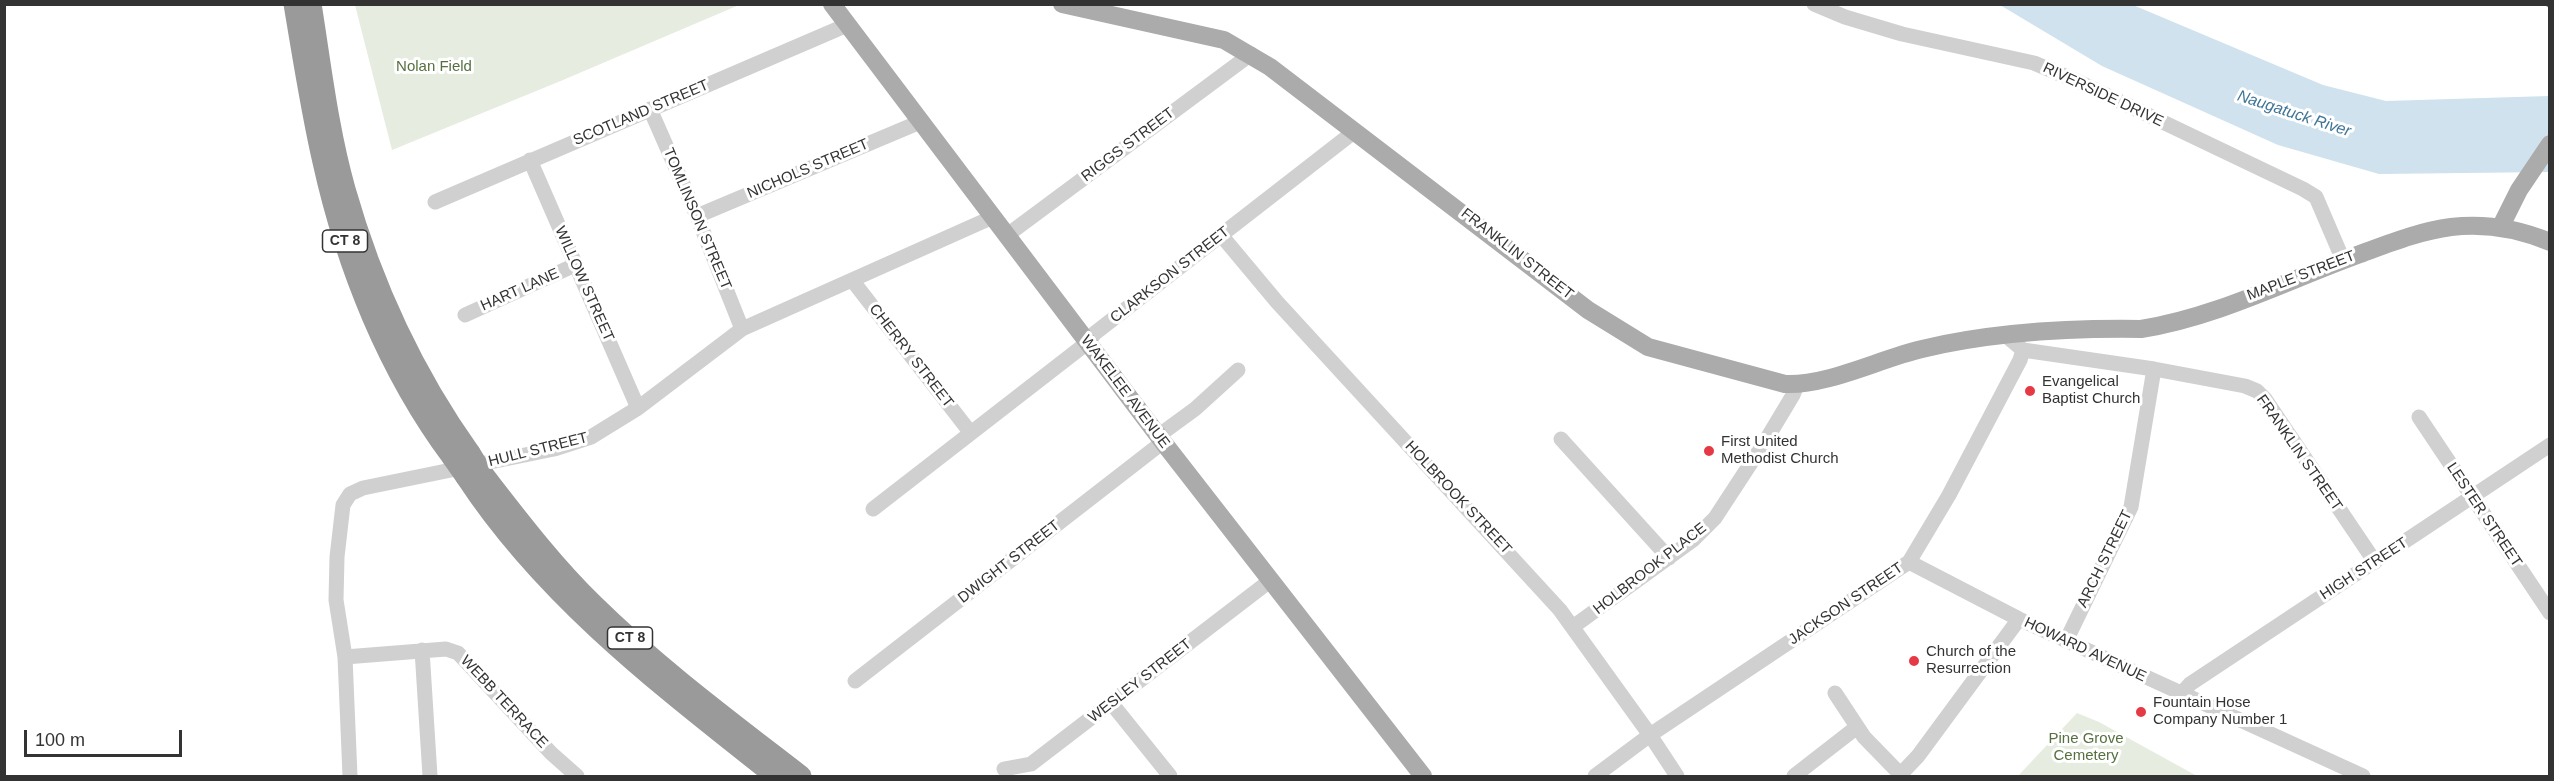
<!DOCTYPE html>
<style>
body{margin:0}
#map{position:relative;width:2554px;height:781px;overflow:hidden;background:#fff;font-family:Arial,sans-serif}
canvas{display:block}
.frame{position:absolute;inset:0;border:6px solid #333;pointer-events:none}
.scale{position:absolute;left:24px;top:730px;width:158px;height:27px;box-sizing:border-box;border:3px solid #333;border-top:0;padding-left:8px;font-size:18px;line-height:21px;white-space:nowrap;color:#333;-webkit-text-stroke:4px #fff;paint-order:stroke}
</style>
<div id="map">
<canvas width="2554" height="781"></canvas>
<div class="frame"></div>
<div class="scale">100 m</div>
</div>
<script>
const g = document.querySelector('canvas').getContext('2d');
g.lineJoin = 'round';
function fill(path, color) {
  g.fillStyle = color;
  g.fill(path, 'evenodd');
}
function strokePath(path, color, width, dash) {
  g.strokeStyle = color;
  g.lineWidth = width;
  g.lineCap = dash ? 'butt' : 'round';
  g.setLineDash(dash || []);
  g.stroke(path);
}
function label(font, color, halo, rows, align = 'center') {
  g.font = font + ' Arial,sans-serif';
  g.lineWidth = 6;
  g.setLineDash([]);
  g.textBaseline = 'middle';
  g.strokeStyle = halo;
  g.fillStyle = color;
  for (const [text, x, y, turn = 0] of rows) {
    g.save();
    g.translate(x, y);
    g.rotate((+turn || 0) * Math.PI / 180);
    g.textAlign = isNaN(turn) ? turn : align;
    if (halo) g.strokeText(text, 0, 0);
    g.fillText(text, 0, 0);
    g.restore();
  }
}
const green = new Path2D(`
 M355,5V4L739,5L563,80L392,150Z
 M2077,713L2099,722L2197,776H2018Z`);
const water = new Path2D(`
 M2000,5H2133L2323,85L2386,101L2549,96V172L2379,174L2278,145L2102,66Z`);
const minor = new Path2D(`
 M1814,4L1845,17L1902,34L2034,63L2081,83L2303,189L2316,197L2343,260
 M650,109L697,216L742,329
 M530,160L638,408
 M435,202L847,25
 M697,216L920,122
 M1221,235L1277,302L1560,610L1650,735L1677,776
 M1006,236L1251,54
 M852,280L970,432
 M465,315L575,265
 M2023,350L2154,369L2245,386L2257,391L2265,399L2375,562
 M2419,417L2550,613
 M1158,436L1195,409L1238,370
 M1561,439L1669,558
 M873,509L1087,343L1095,333L1355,131
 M1909,562L2019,619L2363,776
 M1574,626L1693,540L1715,518L1766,440L1793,395L1797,385
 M2066,641L2131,507L2154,369
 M422,650L430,776
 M345,657L446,649L458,653L551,753L577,776
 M855,681L1163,442
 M1835,693L1864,737L1901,775
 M2181,694L2190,684L2550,445
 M1112,704L1170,776
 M1004,769L1031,764L1271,580
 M350,776L345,657L336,600L337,557L343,505L350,494L363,488L554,449L591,437L638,408L742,329L993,217
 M1595,776L1650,735L1909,562L1949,495L2020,360L2023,350L2004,334
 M1794,776L1857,727
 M1899,776L1918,756L2019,619`);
const major = new Path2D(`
 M832,4L1163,442L1423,776
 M1062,4L1224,40L1270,67L1588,310L1648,347L1785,384C1827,386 1879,359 1922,349C1993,332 2068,328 2141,329C2217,317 2288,280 2360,254C2390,243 2420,231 2451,227C2485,223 2519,229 2550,242
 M2500,228L2519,190L2550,144`);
const highway = new Path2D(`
 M294,4C303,57 311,110 323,162C346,266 388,371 452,457
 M311,4C321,66 328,129 345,189C372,284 413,373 470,453
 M483,474C518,519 552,564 593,604C657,667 730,721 801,776
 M466,477C546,599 663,687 775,776`);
const rail = new Path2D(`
 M2546,4L2550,7`);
const highwayBridge = new Path2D(`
 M470,453L483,474
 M452,457L466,477`);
const markers = [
 [2030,391,6,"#e63946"],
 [1709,451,6,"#e63946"],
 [1914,661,6,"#e63946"],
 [2141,712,6,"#e63946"]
];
const shields = [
 [345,241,45],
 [630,638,45]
];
const shieldNames = [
 ["CT 8",345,241],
 ["CT 8",630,638]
];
const parkNames = [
 ["Nolan Field",434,67],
 ["Pine Grove",2086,739],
 ["Cemetery",2086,756]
];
const streetNames = [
 ["RIVERSIDE DRIVE",2103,95,25],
 ["SCOTLAND STREET",641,113,-23],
 ["RIGGS STREET",1128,145,-37],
 ["NICHOLS STREET",808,169,-23],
 ["TOMLINSON STREET",697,219,67],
 ["FRANKLIN STREET",1517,254,38],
 ["CLARKSON STREET",1170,275,-38],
 ["MAPLE STREET",2301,276,-21],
 ["WILLOW STREET",584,284,66],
 ["HART LANE",520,290,-24],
 ["CHERRY STREET",911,356,52],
 ["WAKELEE AVENUE",1125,392,53],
 ["HULL STREET",538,450,-14],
 ["FRANKLIN STREET",2299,453,55],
 ["HOLBROOK STREET",1458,498,47],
 ["LESTER STREET",2484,515,56],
 ["ARCH STREET",2105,559,-64],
 ["DWIGHT STREET",1009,562,-38],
 ["HOLBROOK PLACE",1650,569,-38],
 ["HIGH STREET",2364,569,-33],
 ["JACKSON STREET",1846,604,-34],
 ["HOWARD AVENUE",2085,650,25],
 ["WESLEY STREET",1140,681,-38],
 ["WEBB TERRACE",504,702,47]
];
const poiNames = [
 ["Evangelical",2042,382],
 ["Baptist Church",2042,399],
 ["First United",1721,442],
 ["Methodist Church",1721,459],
 ["Church of the",1926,652],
 ["Resurrection",1926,669],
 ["Fountain Hose",2153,703],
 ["Company Number 1",2153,720]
];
const waterNames = [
 ["Naugatuck River",2294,114,18]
];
fill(green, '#e6ecdf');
fill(water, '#cfe2ee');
strokePath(minor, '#d0d0d0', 15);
strokePath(major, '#ababab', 18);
strokePath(highway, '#9a9a9a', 21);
strokePath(rail, '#888', 3, [6, 4.5]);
strokePath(highwayBridge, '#9a9a9a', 21);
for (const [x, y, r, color] of markers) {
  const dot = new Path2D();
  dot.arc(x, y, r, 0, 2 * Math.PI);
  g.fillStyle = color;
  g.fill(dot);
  strokePath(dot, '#fff', 2);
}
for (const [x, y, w] of shields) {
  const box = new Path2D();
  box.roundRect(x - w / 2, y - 11, w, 22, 4.5);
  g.fillStyle = '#fff';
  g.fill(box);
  strokePath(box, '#333', 1.5);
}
label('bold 14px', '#333', null, shieldNames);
label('15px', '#56703f', '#fff', parkNames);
label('15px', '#333', '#fff', streetNames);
label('15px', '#333', '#fff', poiNames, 'left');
label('italic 16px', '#3f7597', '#fff', waterNames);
</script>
